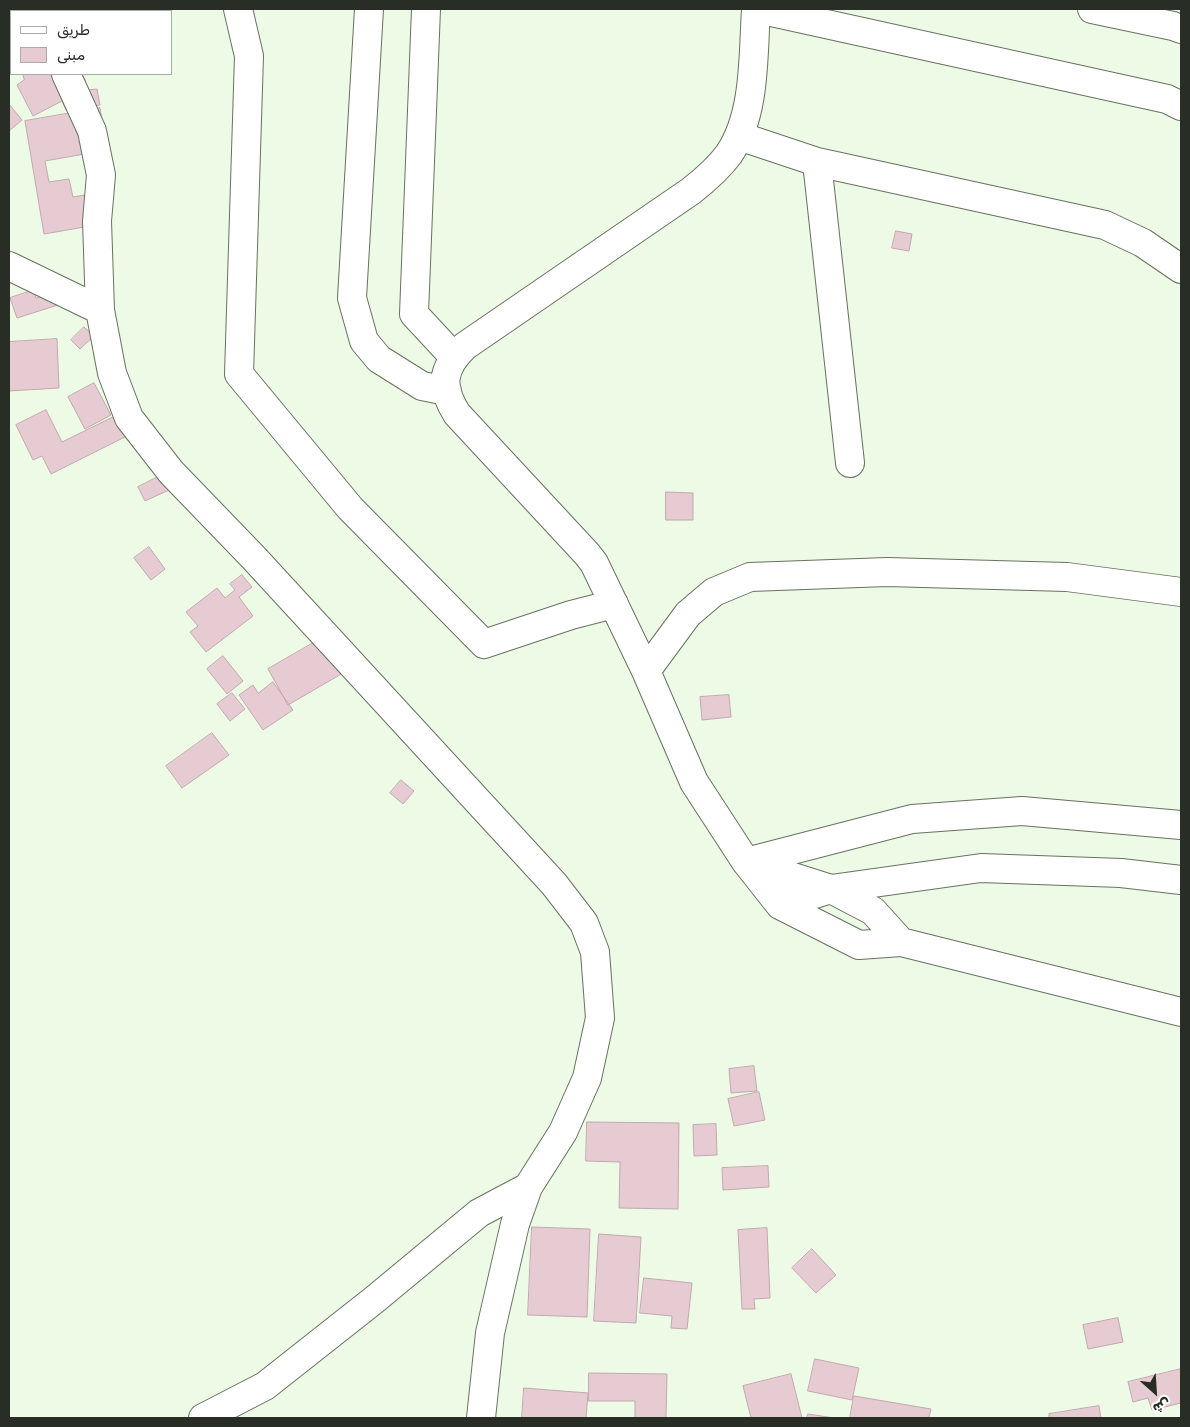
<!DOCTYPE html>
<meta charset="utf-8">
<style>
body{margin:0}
#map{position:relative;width:1190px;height:1427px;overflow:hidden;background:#edfae5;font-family:Rubik,Cairo,sans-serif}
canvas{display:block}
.frame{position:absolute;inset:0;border:10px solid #282d25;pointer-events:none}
.legend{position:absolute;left:10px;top:10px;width:162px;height:65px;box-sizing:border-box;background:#fff;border:1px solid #a9aba8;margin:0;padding:6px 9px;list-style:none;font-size:15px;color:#282d25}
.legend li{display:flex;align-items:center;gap:10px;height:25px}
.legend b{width:25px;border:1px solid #a9aba8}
.north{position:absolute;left:1130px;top:1367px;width:50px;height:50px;-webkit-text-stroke:4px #fff;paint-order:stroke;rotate:154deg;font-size:14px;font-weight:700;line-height:20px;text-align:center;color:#282d25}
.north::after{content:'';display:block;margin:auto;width:18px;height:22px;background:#282d25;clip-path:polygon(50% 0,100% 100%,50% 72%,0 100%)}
</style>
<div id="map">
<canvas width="1190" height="1427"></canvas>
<div class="frame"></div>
<ul class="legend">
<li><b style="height:6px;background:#fff"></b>طريق</li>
<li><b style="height:14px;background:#e6ccd2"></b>مبنى</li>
</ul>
<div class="north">ش</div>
</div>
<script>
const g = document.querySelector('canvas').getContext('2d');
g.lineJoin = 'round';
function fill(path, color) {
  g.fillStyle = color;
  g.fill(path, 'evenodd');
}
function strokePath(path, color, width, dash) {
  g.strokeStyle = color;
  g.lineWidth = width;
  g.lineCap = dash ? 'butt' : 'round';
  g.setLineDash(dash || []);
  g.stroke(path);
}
const building = new Path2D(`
 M23,74H82L85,80L87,90L97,89L100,105L66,110L62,101L33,116L17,85L24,80Z
 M9,104L22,120L9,131Z
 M100,108L107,150L45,161L49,182L69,179L73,197L91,194L96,225L44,234L25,121Z
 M896,231L912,234L909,251L892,248Z
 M34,290L36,298L57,292L61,304L17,318L10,298Z
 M84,327L94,336L80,349L71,340Z
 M57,339L59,388L9,391V342Z
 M94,383L111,415L85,429L68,397Z
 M46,410L62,442L117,415L127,436L51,474L42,456L33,460L16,425Z
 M162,475L169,490L145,501L138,487Z
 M666,492L693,493V520H666Z
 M149,547L165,569L151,580L134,558Z
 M242,575L252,587L239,597L253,616L206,652L190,632L198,626L186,612L217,588L225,598L235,590L230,584Z
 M322,638L343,673L288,705L268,669Z
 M223,656L243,681L227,694L207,669Z
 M273,682L293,710L263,730L239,695L253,685L258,693Z
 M232,693L245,709L230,721L217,704Z
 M729,695L731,717L702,720L700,697Z
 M212,733L229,755L182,788L166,766Z
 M401,780L414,791L403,804L390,793Z
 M754,1066L757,1091L731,1093L729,1069Z
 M759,1092L765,1120L734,1126L728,1099Z
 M587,1122L679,1123L678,1209L619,1208L620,1162L586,1161Z
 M716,1124L717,1155L694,1156L693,1125Z
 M768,1166L769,1187L723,1190L722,1168Z
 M532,1227L590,1229L587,1317L528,1315Z
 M767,1228L770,1298L754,1299L755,1309H742L738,1230Z
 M599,1234L641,1237L636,1323L594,1321Z
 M812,1249L836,1275L816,1293L792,1268Z
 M644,1278L692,1283L687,1329L671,1328L672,1316L640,1313Z
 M1118,1318L1123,1342L1088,1349L1083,1325Z
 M815,1359L859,1368L852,1400L808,1391Z
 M1181,1369V1403L1152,1410L1148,1398L1133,1402L1128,1382Z
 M589,1373L667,1374L666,1418H635V1401H589Z
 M791,1374L802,1418H751L743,1386Z
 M524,1388L588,1393L586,1418H522Z
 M854,1396L931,1409L929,1418H850Z
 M1099,1406L1101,1418H1049V1414Z
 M808,1414L834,1418H807Z`);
const minor = new Path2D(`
 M238,9L249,56L239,374L350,508L484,644L571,615L614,604
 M369,9L352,298L364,341L379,359L422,386L447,391
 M426,9L414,314L454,357
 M756,9C753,55 756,114 729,154C718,169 705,180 691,191L465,346C441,369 440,387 457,414L587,554L594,563L646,671L694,782L746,862L780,905L859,945L901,942L1181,1012
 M758,9L1167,99L1181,106
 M1092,9L1173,26L1181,29
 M9,12L11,14
 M66,74L92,131L101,175L97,221L100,310L112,373L129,418L171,472L254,558L554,884L584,923L595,952L600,1018L587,1078L563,1132L528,1187L515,1224L490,1333L481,1418
 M739,136L817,162L1105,225L1143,243L1181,269
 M817,162L850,463
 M9,266L100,310
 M646,671L688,614L714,592L750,577L887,572L1067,577L1181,592
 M746,862L912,819L1022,811L1181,825
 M746,862L831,889L873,911L901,942
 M780,905L831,889L981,868L1121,873L1181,880
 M203,1418L265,1386L374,1300L479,1213L528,1187`);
fill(building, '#e6ccd2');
strokePath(building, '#c1a8af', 1);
strokePath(minor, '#677260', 30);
strokePath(minor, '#fff', 28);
</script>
